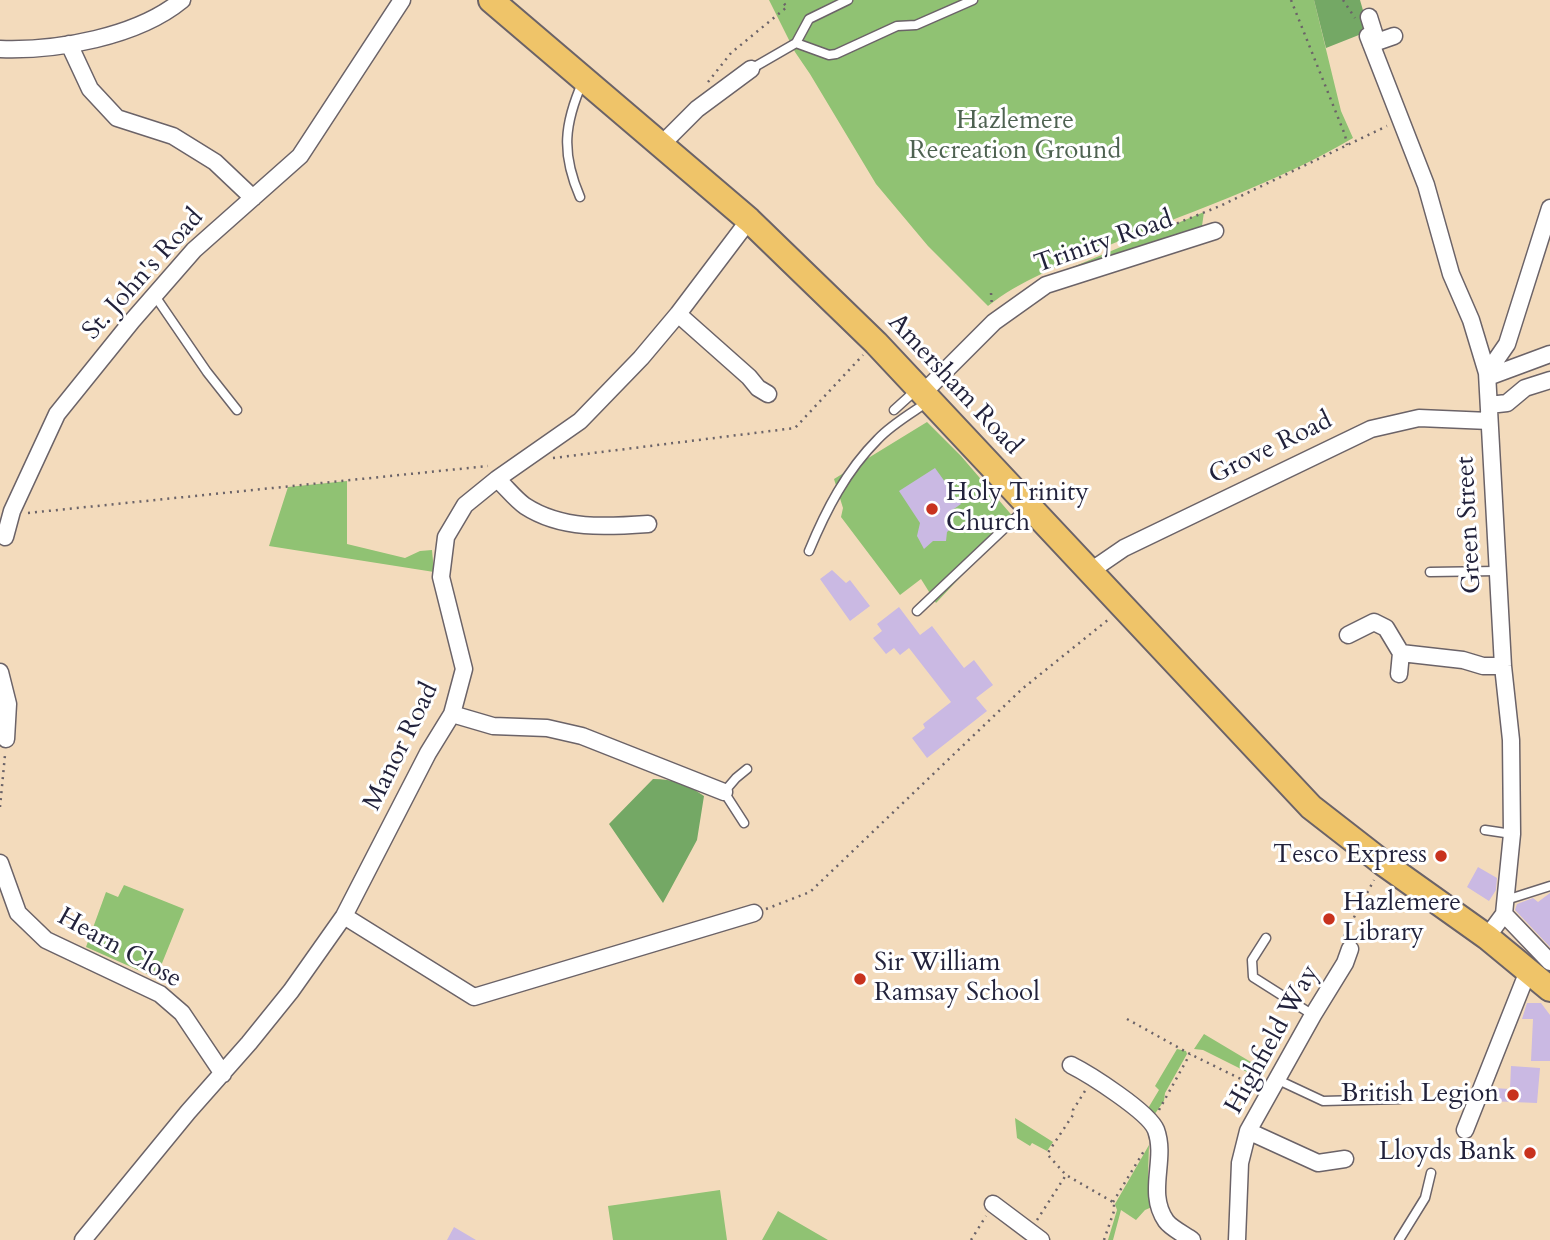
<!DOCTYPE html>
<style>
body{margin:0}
canvas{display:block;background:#f3dbbc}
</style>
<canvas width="1550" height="1240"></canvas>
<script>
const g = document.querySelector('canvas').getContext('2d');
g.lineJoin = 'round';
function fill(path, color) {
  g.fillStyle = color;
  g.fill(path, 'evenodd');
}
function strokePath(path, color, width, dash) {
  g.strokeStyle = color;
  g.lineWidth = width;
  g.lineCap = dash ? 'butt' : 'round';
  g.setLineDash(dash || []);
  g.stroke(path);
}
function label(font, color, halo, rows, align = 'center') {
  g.font = font + ' Cardo,serif';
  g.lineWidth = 6;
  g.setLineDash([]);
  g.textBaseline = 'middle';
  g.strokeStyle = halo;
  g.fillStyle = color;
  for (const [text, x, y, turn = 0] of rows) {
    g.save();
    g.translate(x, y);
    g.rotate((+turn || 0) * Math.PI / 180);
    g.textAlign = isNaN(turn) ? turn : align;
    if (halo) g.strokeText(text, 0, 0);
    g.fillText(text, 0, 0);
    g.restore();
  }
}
const green = new Path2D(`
 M769,0H1314L1341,111L1353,138C1274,185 1182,214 1098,250C1061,265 1019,281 988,306L928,246L876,184L810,74L795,52Z
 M1204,212L1202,226L1097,264L1042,280Z
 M927,422L961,456L1015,519L936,603L921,579L900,595L841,517L843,508L834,479Z
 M347,481V544L405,558L420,551L432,550L434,572L269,546L288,487Z
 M124,885L184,909L156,978L86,947L106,892L118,897Z
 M1204,1034L1266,1071L1261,1079L1203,1050L1194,1049Z
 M1177,1049L1186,1051L1187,1054L1165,1093L1164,1101L1154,1115L1147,1110L1159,1090L1155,1086Z
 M1015,1118L1053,1142L1047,1151L1032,1143L1030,1146L1017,1138Z
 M1149,1145L1148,1176L1152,1207L1145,1210L1136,1220L1121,1210L1113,1240H1108L1117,1210L1115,1204Z
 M720,1190L727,1240H613L608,1206Z
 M778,1211L828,1240H762Z`);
const forest = new Path2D(`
 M1314,0H1360L1369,31L1326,48Z
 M653,779C674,779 686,784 704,796L697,840L663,903L609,824Z`);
const building = new Path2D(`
 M935,468L961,504L948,513L954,526L947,532L946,541H933L924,549L917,536L920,523L899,491Z
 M832,570L846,583L850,580L870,606L850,621L820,579Z
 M899,607L920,635L932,626L964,668L974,660L993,685L976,698L987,711L927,758L912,738L925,728L923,724L951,702L909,648L900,655L894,648L886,654L873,638L882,631L877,624Z
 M1478,867L1497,878L1496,890L1489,901L1467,887Z
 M1550,893V947L1515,910L1517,904L1533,898L1538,902Z
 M1527,1003H1541L1550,1015V1061H1531L1533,1019H1522Z
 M1511,1066L1540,1068L1537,1103L1488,1101L1493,1088L1510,1089Z
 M454,1227L476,1240H447Z`);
const path = new Path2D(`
 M1291,0L1345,135L1347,145
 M1343,0L1355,18
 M708,82L731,53L787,7L781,0
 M1138,239L1220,206L1387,126
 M991,293L992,306
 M553,458L795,428L863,355
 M28,513L488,466
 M0,807L5,755
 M766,909L810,892L1022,689L1109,619
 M1344,936L1374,880
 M1127,1019L1190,1054L1257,1087
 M1085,1091L1073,1110V1115L1047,1154L1066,1175L1113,1202
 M1159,1110L1190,1054
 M1113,1202L1144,1151
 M1037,1220L1066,1175
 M971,1240L986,1216
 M1104,1240L1114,1211V1203`);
const lane = new Path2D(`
 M796,43L829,55L836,54L897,26L916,25L973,0
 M751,69L796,43L809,19L848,0
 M580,197C561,153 564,124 583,81
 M155,296L207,372L237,410
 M894,410L915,391
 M809,551C826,510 846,471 878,439C891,425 910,414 926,403
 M1430,572L1497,571
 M917,611L1027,507
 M744,823L724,792L736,778L747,769
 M1485,830L1512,834
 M1506,900L1550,886
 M1266,938L1252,960L1253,977L1313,1015
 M1276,1079L1323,1101L1400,1099
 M1399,1240L1425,1198L1431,1173`);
const street = new Path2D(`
 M1369,17L1374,33L1368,36L1426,185L1451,274L1471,320L1487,373L1503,666L1511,740L1512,834L1504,914L1487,937
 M69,44L90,89L117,118L173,136L215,162L253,198
 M1371,44L1394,36
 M0,49C57,51 137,37 182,0
 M662,144L697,109L751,69
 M678,314L749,377L758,388L768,394
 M1487,373L1507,344L1550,208
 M1488,377L1550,354
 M922,394L994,322L1046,285L1215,231
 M1489,405L1507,403L1525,388L1550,380
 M497,479C506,487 515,499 525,506C562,530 606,527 648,524
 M5,537L12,511L57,414L132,321L194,250L300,156L402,0
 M1089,572L1124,548L1371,429L1419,418L1489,421
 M1348,635L1374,622L1386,628L1401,653L1463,660L1483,666H1503
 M0,672L8,704L6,739
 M1399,674L1401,653
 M452,714L493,726L547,728L582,736L724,792
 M0,863L18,913L46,940L160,994L182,1013L223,1074
 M1504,914L1550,962
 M344,916L474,997L754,913
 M1071,1065C1089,1074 1149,1112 1156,1130C1167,1160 1146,1192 1166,1221C1171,1228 1185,1235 1192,1240
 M1465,1130L1528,971
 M1248,1131L1318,1163L1345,1159
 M993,1204L1041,1240
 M83,1240L188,1112L249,1043L291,991L344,916L428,753L452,714L464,669L441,577L446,537L465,505L497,479L580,421L641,358L678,314L749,220
 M1237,1240L1240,1163L1248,1131L1313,1015L1345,963L1350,949`);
const primary = new Path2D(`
 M491,0L749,220L876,343L1311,807L1383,863L1487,937L1550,989`);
const markers = [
 [932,509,7,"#c8321e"],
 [1441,856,7,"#c8321e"],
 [1329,919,7,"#c8321e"],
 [860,979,7,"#c8321e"],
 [1513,1095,7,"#c8321e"],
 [1530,1153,7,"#c8321e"]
];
const parkNames = [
 ["Hazlemere",1015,122],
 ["Recreation Ground",1015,152]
];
const streetNames = [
 ["Trinity Road",1104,243,-19],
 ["St. John's Road",144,275,-48],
 ["Amersham Road",954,385,47],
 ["Grove Road",1271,449,-26],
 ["Green Street",1470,525,-93],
 ["Manor Road",402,747,-64],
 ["Hearn Close",119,949,29],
 ["Highfield Way",1273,1040,-61]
];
const poiNames = [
 ["Holy Trinity",946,494],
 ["Church",946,524],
 ["Tesco Express",1427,856,"right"],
 ["Hazlemere",1343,904],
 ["Library",1343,934],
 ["Sir William",874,964],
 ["Ramsay School",874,994],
 ["British Legion",1499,1095,"right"],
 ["Lloyds Bank",1516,1153,"right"]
];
fill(green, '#90c273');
fill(forest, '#74a865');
fill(building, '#cab9e3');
strokePath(lane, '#6b6368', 11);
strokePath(street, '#6b6368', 19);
strokePath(primary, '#6b6368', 28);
strokePath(path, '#6b6368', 2.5, [2, 5]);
strokePath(lane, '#fff', 8);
strokePath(street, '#fff', 16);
strokePath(primary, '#efc469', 24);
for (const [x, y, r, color] of markers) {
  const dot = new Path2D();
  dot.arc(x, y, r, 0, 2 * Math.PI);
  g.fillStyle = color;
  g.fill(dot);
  strokePath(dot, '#fff', 2.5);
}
label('26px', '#4e6251', '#fff', parkNames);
label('26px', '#22223b', '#fff', streetNames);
label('26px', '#22223b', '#fff', poiNames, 'left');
</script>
